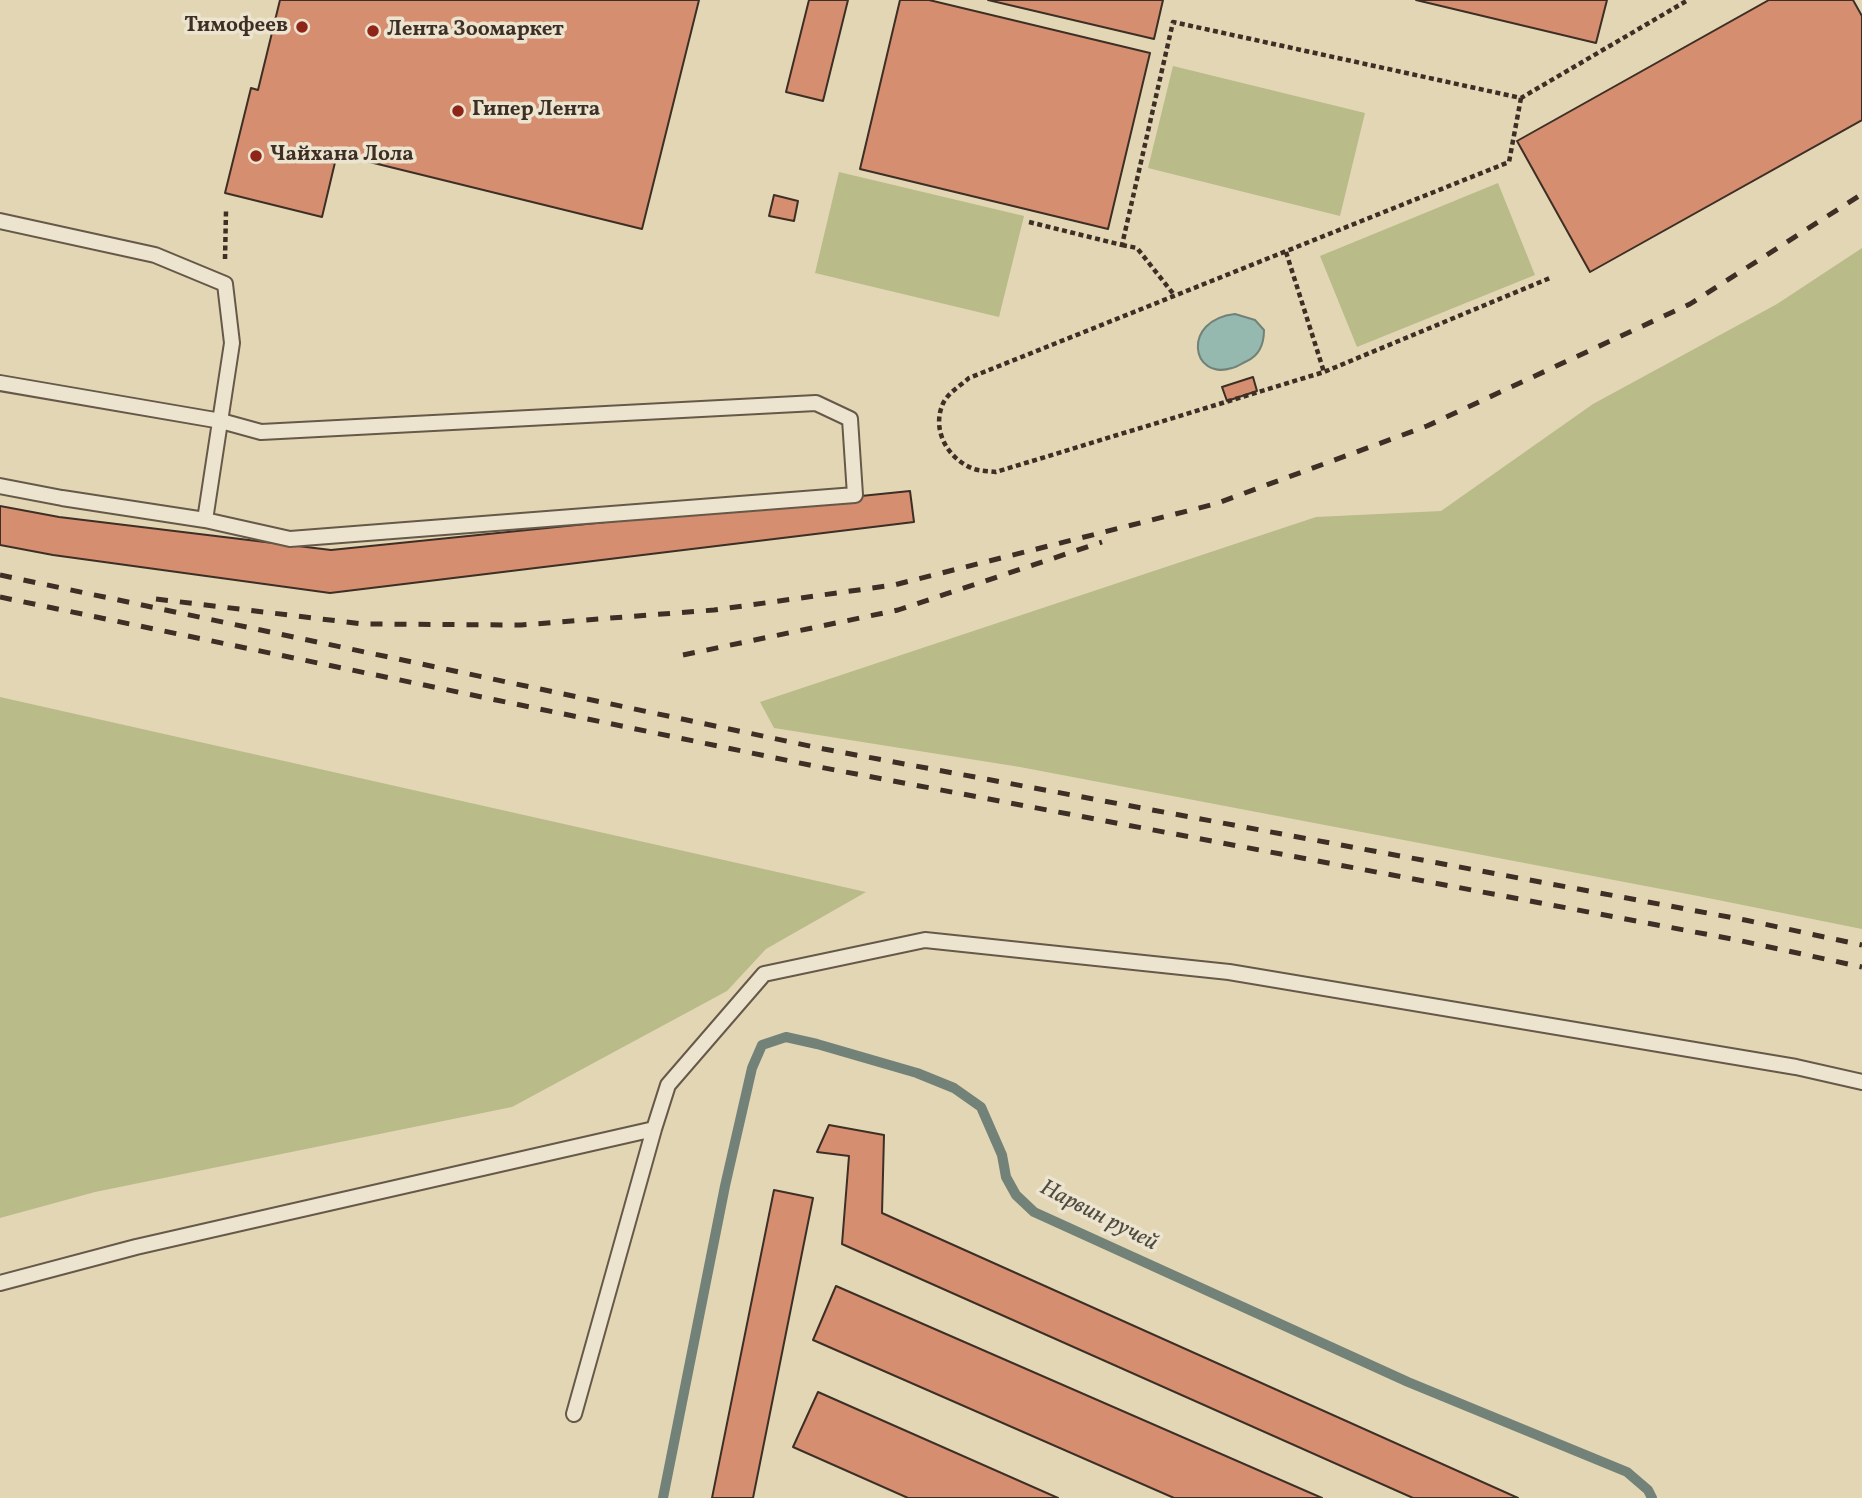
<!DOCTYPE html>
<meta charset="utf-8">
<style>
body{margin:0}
canvas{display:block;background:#e2d6b4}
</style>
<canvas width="1862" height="1498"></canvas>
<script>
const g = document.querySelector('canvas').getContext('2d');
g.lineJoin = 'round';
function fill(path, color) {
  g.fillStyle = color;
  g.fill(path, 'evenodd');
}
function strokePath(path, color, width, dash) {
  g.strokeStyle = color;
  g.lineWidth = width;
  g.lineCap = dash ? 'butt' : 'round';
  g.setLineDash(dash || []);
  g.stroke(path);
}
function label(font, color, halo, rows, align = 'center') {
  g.font = font + ' Vollkorn,serif';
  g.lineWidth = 7;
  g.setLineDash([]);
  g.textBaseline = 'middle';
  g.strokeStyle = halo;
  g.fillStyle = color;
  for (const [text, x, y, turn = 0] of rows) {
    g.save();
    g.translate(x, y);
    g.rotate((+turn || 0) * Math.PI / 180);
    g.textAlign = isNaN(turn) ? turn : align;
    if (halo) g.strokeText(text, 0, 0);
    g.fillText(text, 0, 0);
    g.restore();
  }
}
const green = new Path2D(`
 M1173,66L1365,113L1340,216L1148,168Z
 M839,172L1024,216L999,317L815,273Z
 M1498,183L1535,275L1357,347L1320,256Z
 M1862,248V929L1698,896L1020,767L774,728L760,702L1316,517L1441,511L1593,404L1777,304Z
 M0,697L866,892L766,949L727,991L512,1107L95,1192L0,1218Z`);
const water = new Path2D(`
 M1235,314L1255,320L1264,330C1264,344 1260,355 1247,361C1242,363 1237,367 1232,368C1191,381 1181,320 1235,314Z`);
const stream = new Path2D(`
 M663,1498L725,1186L752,1068L762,1045L786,1037L817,1044L917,1073L954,1088L981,1107L1002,1155L1006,1177L1016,1195L1034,1212L1408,1382L1627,1472L1648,1490L1652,1498`);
const building = new Path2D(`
 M280,0H699L642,229L337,154L322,217L225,193L251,88L258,90Z
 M809,0H848L823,101L786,92Z
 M900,0H929L1150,53L1108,229L860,169Z
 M988,0H1163L1154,39Z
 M1416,0H1607L1596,43Z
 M1769,0H1853L1862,16V120L1590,272L1517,141Z
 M774,195L798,201L794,221L769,216Z
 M1253,377L1257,391L1227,401L1222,387Z
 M910,491L914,522L330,593L53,555L0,545V506L59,517L331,550Z
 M829,1125L884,1135L882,1213L1518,1498H1413L842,1244L849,1156L817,1152Z
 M774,1190L813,1198L753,1498H712Z
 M836,1286L1322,1498H1174L813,1340Z
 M818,1392L1058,1498H908L793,1447Z`);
const path = new Path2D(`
 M1521,98L1509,162L969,378C960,386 946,394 942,406C932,432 949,460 974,469C980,471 989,471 996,472L1324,372L1550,278
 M1029,222L1122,245L1173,22L1521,98L1688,0
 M1122,245L1137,248L1175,296
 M1286,252L1324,372
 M225,259L226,211`);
const service = new Path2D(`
 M0,221L155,255L225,284L232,343L205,520
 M0,383L221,421L261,432L816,403L850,419L855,495L290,539L205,520L62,498L0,486
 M0,1283L136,1247L654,1129
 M574,1414L654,1129L668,1085L764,974L925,940L1229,972L1796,1067L1862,1082`);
const rail = new Path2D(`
 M0,575L824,749L1745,920L1862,945
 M0,597L819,767L1737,940L1862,967
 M156,599L363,624L521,625L714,610L894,585L1215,504L1427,426L1690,304L1862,194
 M683,655L898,610L1102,542`);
const markers = [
 [302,27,7,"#8f2418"],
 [373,31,7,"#8f2418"],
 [458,111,7,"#8f2418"],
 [256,156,7,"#8f2418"]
];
const poiNames = [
 ["Тимофеев",288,27,"right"],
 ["Лента Зоомаркет",387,31],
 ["Гипер Лента",472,111],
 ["Чайхана Лола",270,156]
];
const waterNames = [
 ["Нарвин ручей",1098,1217,27]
];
fill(green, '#b9bc89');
fill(water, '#95b9af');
strokePath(water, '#728278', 2);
strokePath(stream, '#728278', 10);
fill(building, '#d68e70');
strokePath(building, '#3d2f25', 2);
strokePath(service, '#665949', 18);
strokePath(path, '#3d2f25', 4.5, [5, 3.5]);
strokePath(service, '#ece4ce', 14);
strokePath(rail, '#3d2f25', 5, [12, 12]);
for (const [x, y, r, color] of markers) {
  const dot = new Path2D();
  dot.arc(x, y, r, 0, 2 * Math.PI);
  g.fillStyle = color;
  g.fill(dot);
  strokePath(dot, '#ece4ce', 2.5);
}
label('bold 21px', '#3d2f25', '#ece4ce', poiNames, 'left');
label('italic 23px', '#4f4b41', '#ece4ce', waterNames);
</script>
